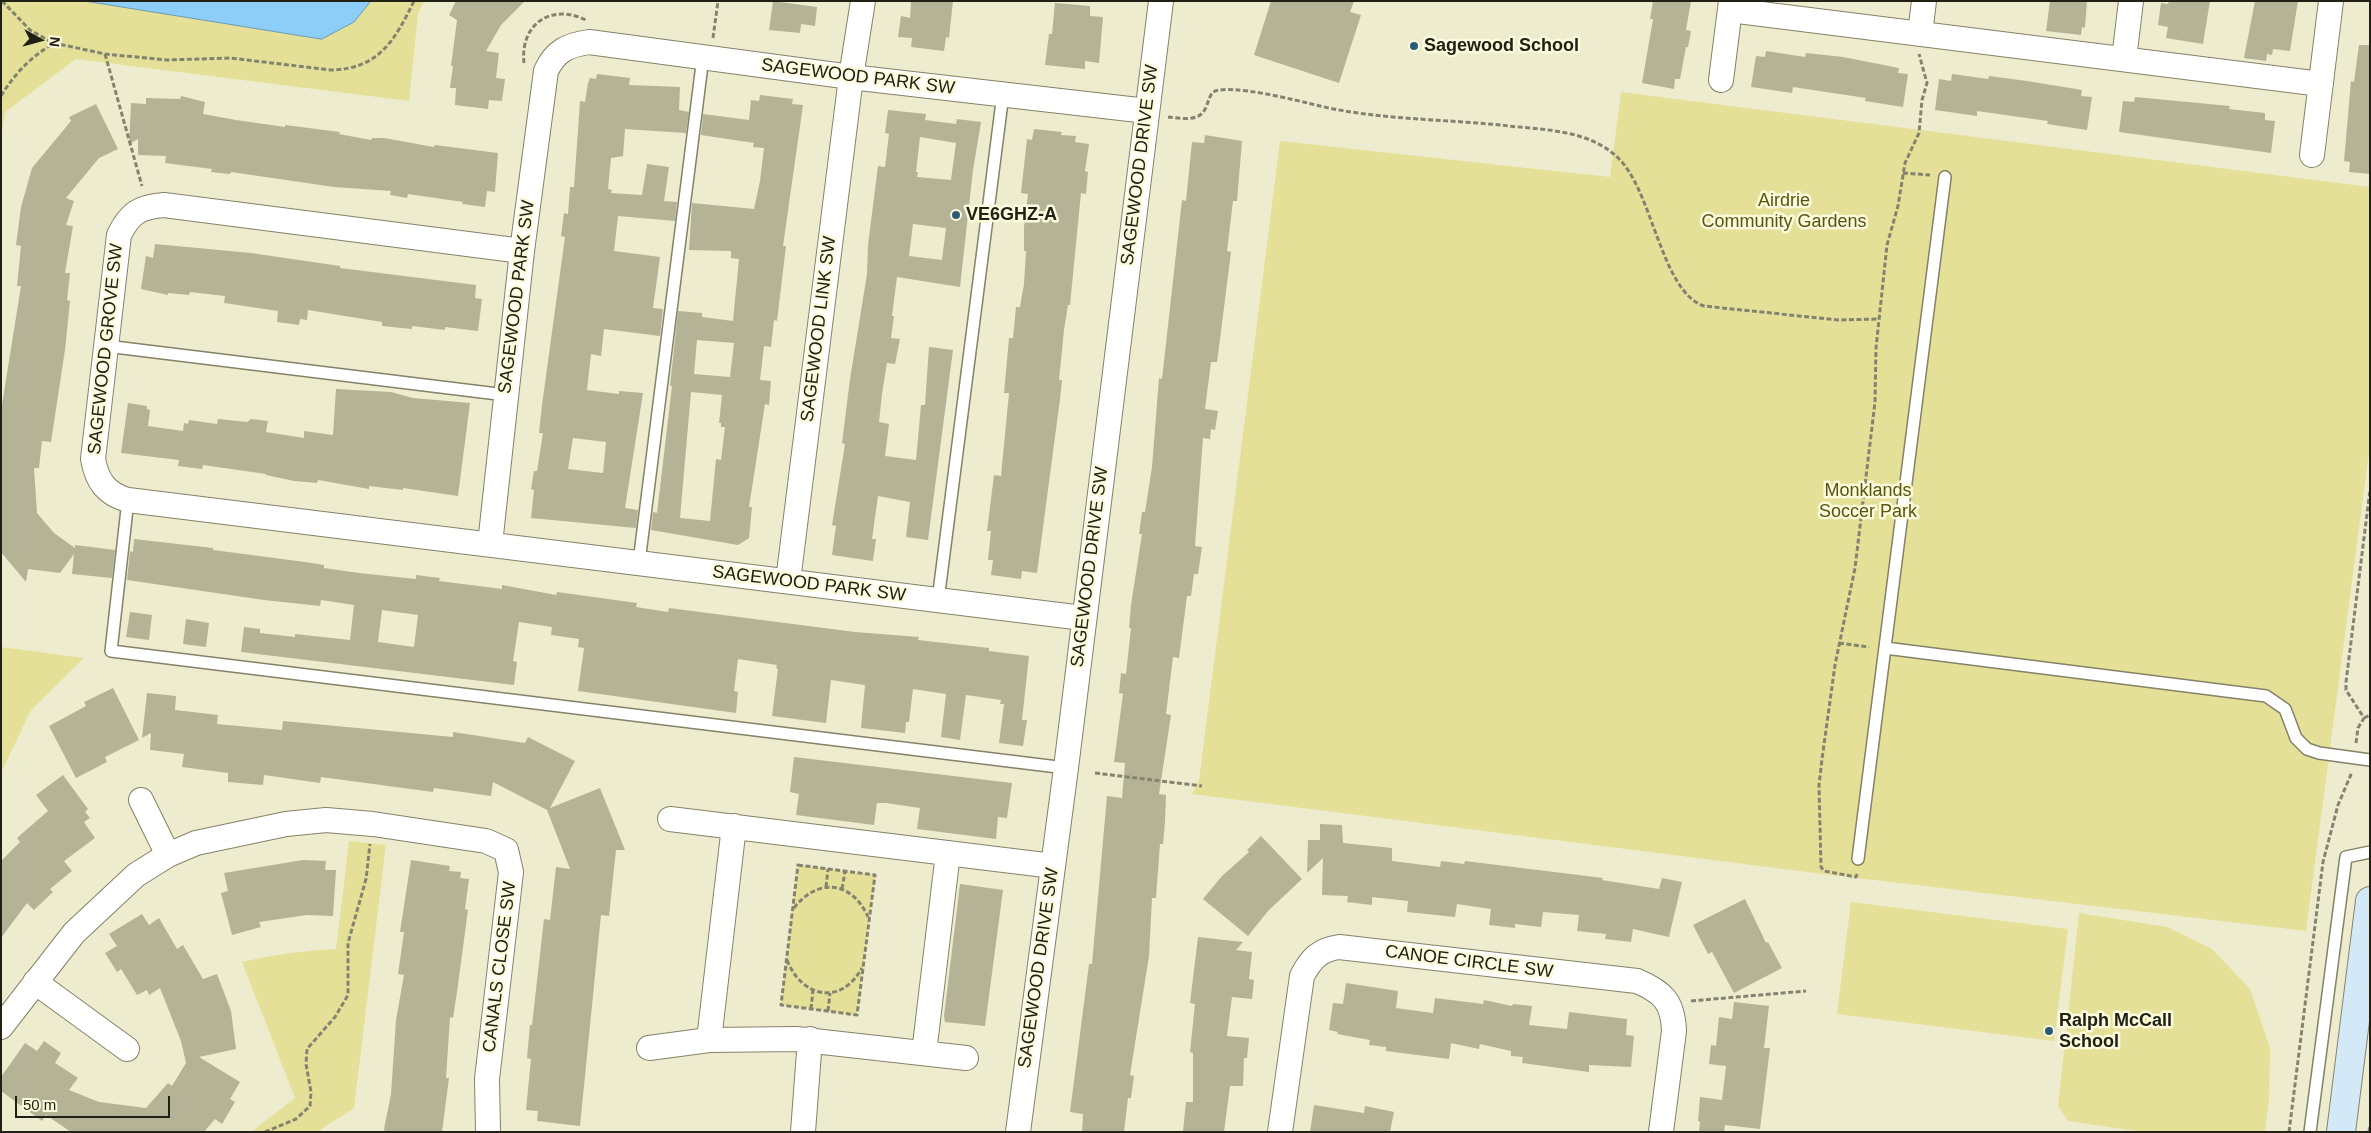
<!DOCTYPE html>
<style>
body{margin:0}
#map{position:relative;width:2371px;height:1133px;overflow:hidden;background:#eeeccf;font-family:Helvetica,sans-serif}
canvas{display:block}
.frame{position:absolute;inset:0;border:2px solid #202015;pointer-events:none}
.north{position:absolute;left:15px;top:15px;width:50px;height:50px;-webkit-text-stroke:4px #fbfadc;paint-order:stroke;rotate:97deg;font-size:14px;font-weight:700;line-height:20px;text-align:center;color:#202015}
.north::after{content:'';display:block;margin:auto;width:18px;height:22px;background:#202015;clip-path:polygon(50% 0,100% 100%,50% 72%,0 100%)}
.scale{position:absolute;left:15px;top:1096px;width:155px;height:22px;box-sizing:border-box;border:2px solid #202015;border-top:0;padding-left:6px;font-size:15px;line-height:18px;white-space:nowrap;color:#202015;-webkit-text-stroke:4px #fbfadc;paint-order:stroke}
</style>
<div id="map">
<canvas width="2371" height="1133"></canvas>
<div class="frame"></div>
<div class="north">N</div>
<div class="scale">50 m</div>
</div>
<script>
const g = document.querySelector('canvas').getContext('2d');
g.lineJoin = 'round';
function fill(path, color) {
  g.fillStyle = color;
  g.fill(path, 'evenodd');
}
function strokePath(path, color, width, dash) {
  g.strokeStyle = color;
  g.lineWidth = width;
  g.lineCap = dash ? 'butt' : 'round';
  g.setLineDash(dash || []);
  g.stroke(path);
}
function label(font, color, halo, rows, align = 'center') {
  g.font = font + ' Helvetica,sans-serif';
  g.lineWidth = 5;
  g.setLineDash([]);
  g.textBaseline = 'middle';
  g.strokeStyle = halo;
  g.fillStyle = color;
  for (const [text, x, y, turn = 0] of rows) {
    g.save();
    g.translate(x, y);
    g.rotate((+turn || 0) * Math.PI / 180);
    g.textAlign = isNaN(turn) ? turn : align;
    if (halo) g.strokeText(text, 0, 0);
    g.fillText(text, 0, 0);
    g.restore();
  }
}
const green = new Path2D(`
 M1,1H424L418,14L409,101L76,59L5,112L1,141Z
 M1621,92L2370,187V445L2306,931L1823,874L1192,794L1199,781L1280,141L1610,177Z
 M1,647L84,658L31,710L1,773Z
 M349,841L386,845L354,1108L317,1132H251L295,1098L242,962C275,954 302,951 336,949Z
 M798,865L875,875L857,1015L781,1005Z
 M1851,902L2068,929L2054,1041L1837,1014Z
 M2079,913L2167,927L2212,949L2250,989L2270,1048L2269,1101L2265,1132H2143L2068,1121L2058,1106Z`);
const water = new Path2D(`
 M85,1H371L354,22L322,39Z`);
const building = new Path2D(`
 M456,1H525L501,25L486,51L499,53L496,78L505,79L502,101L489,100L488,109L455,105L456,88H450L453,66H451L457,20L449,15Z
 M773,1L817,7L815,26L801,24L800,33L769,30Z
 M911,1H953L949,38L946,37L944,51L911,47L912,38L898,37L901,16L910,18Z
 M1271,1H1354L1350,12L1361,15L1339,83L1254,55Z
 M1653,1H1691L1686,30L1691,31L1688,47H1686L1680,79H1675L1674,89L1642,83L1653,19H1650Z
 M2050,1H2087L2085,28L2082,27L2081,35L2046,31Z
 M2169,1H2210L2203,44L2166,38L2168,27L2158,25L2161,3L2168,4Z
 M2255,1H2298L2290,51L2273,49L2272,55L2267,54L2266,61L2244,58Z
 M1055,3L1090,6V16L1103,17L1099,63L1085,61V69L1045,65L1049,34H1052Z
 M2359,45H2370V174L2349,172L2350,162L2344,161L2351,81L2354,82Z
 M1766,51L1805,57L1806,53L1843,57L1899,68L1898,73L1908,74L1903,107L1865,101L1866,98L1793,87L1792,93L1751,87L1756,56L1765,57Z
 M597,74L630,78L629,85L680,87L679,110L689,112L686,133L625,129L623,156L611,158L608,189L612,190L611,193L642,195L647,164L669,167L664,201L677,202L675,221L618,216L614,251L660,257L653,308L663,309L660,336L604,329L601,356L591,354L587,390L619,394V391L643,393L625,508L638,510L636,528L531,518L534,490L531,489L534,471H537L543,433H539L542,405L565,237L561,236L564,213L568,214L570,187H574L580,101L585,102L588,83L590,78L596,79ZM573,438L606,442L603,473L568,469Z
 M1952,74L1988,79L1989,76L2027,81L2082,90L2081,96L2092,97L2087,130L2047,124L2048,121L1977,111V116L1935,110L1939,79L1951,81Z
 M760,95L793,99L792,104L803,105L783,246H786L777,321L774,320L771,347L764,346L760,380L771,381L769,405L765,404L749,507H752L749,538L738,545L651,530L653,512L657,513L672,386H670L678,311L702,313V317L733,321L739,259L731,258V251L689,250L692,203L754,209L760,181L764,148L753,147L754,143L701,135L703,114L749,120L751,100L759,101ZM697,340L734,343L730,377L694,374ZM691,392L722,395L719,423H721V427H725L721,460L716,459L710,521L680,518Z
 M181,96L205,102L203,114L236,120L285,127V125L340,132L339,134L371,140L372,138H384L434,147L435,145L498,153L495,192L487,191L485,207L462,204L463,202L408,194L407,198L390,195L391,191L334,187L231,172L230,174L211,172L212,169L165,163L166,156L138,155V139L129,144L131,103L146,104V98L180,99Z
 M2135,97L2230,106L2229,109L2265,113V120L2275,121L2271,153L2119,132L2123,101L2134,102Z
 M96,104L118,149L99,158L66,198L74,201L66,225L73,226L65,273H70L67,300L70,301L65,350L51,442L42,441L39,468H34L37,513L54,533L75,548V545L115,550L112,578L72,574L74,554L60,573L28,569L26,582L1,552V411L21,286H17L21,246L16,245L21,207L32,168L71,121L69,117Z
 M888,110L926,114L925,120L956,124L957,119L981,122L973,170L960,287L897,277L892,316H894L891,338L900,339L895,364L887,363L882,394L879,422L889,424L885,456L916,460L921,405H925L929,347L953,350L928,540L906,537L910,502L878,496L872,539H876L873,561L832,555L836,526L832,525L845,444L842,443L850,379L867,274L868,245L878,166L885,167L889,134L885,133ZM920,137L956,143L951,180L917,177L918,172H916ZM913,224L946,228L942,260L909,256Z
 M1034,129L1062,132L1061,135L1076,136L1075,142L1089,144L1085,171L1088,172L1086,194L1081,193L1070,305H1068L1064,330L1059,380H1062L1060,399L1037,573L1022,571L1021,579L991,575L993,560H988L991,531H987L994,475L1001,476L1009,393H1004L1009,338H1013L1016,307H1020L1024,284L1026,251H1024V227L1028,194L1021,193L1027,139L1032,140Z
 M1205,135L1242,141L1237,201H1233L1227,251L1231,252L1221,331L1217,362H1211L1205,409L1218,411L1215,430L1211,429L1210,439L1203,438L1195,546L1202,547L1198,574H1194L1191,596H1187L1179,658L1173,657L1166,714L1171,715L1159,794L1166,795L1165,822L1163,844H1160L1156,898H1152L1149,956L1130,1075L1134,1076L1131,1098H1128L1124,1132H1082L1083,1114L1070,1112L1089,964H1092L1107,796L1122,798L1125,763L1114,762L1123,694L1119,693L1121,673L1126,674L1131,628H1129L1131,605L1142,534H1139L1142,512H1145L1152,467L1159,378L1162,379L1182,200L1186,201L1192,142L1204,143Z
 M155,244L251,253L340,266V268L476,285L475,298L482,299L478,331L445,327V330L412,326V329L382,326V322L308,310L307,320L300,319L299,325L277,322L278,311L224,303L225,296L190,292L189,295L168,293V295L141,289L146,256L153,258Z
 M336,389L391,392L413,398L470,403L458,496L403,488V490L369,486V489L318,480L317,483L294,481L266,475V474L203,465L202,469L178,466L179,460L121,453L128,403L147,406V409L150,410L148,426L183,431L184,423L188,424L189,420L217,424L218,419L247,422L251,419L268,421L266,432L304,438V431L333,435Z
 M134,539L213,548V550L305,562L324,565V568L359,573L416,579V575L440,578L439,581L502,589V585L556,595L557,592L637,603L636,607L668,612L669,608L855,632L919,637L918,640L989,648V651L1029,656L1022,720H1027L1023,746L999,743L1004,704H1000L1001,700L966,695L960,740L941,737L946,694L913,689L909,722H906L905,733L861,728L865,685L831,680L826,723L772,716L778,669L776,668L777,665L738,659L734,691L738,692L736,713L578,691L584,648L578,647L579,639L551,635L552,627L519,622L513,661L517,662L514,685L241,652L244,627L260,629V633L295,637V634L350,640L354,605L321,600L320,606L264,600L127,580L130,551L133,552ZM382,610L418,615L414,647L378,642Z
 M130,612L152,615L149,640L126,637Z
 M186,619L209,623L206,647L183,644Z
 M113,688L139,740L105,757L107,762L76,778L49,726L86,706L84,702Z
 M147,693L176,696L175,710L218,715L217,724L282,730L283,721L453,737V732L525,743L528,737L575,761L550,808L600,788L625,850H616L609,916L601,915L580,1126L537,1121L538,1111L526,1110L531,1059L527,1058L530,1025H532L544,919L550,920L556,867L570,869L547,810L493,782L491,796L434,788L433,792L321,777L320,783L264,775L263,785L228,782V773L182,767L184,754L150,750L151,733L142,738Z
 M794,757L1012,783L1007,818L998,817L996,839L917,829L920,808L886,803H877L874,825L796,815L799,794L790,792Z
 M63,775L88,809L85,812L90,818L84,822L95,838L64,861L72,871L50,889L53,892L34,910L27,903L1,938V861L20,842L17,838L48,811L36,795Z
 M1320,824L1342,825L1343,843L1392,848V861L1440,867L1441,861L1464,864L1465,861L1603,878L1602,880L1659,889L1662,878L1682,882L1669,937L1633,929L1631,942L1605,939L1606,934L1577,931L1579,915L1543,912L1541,927L1515,924V928L1489,925L1491,909L1457,904L1455,917L1407,912L1408,901L1372,897V905L1347,902L1348,896L1322,895L1323,858L1307,873L1308,840H1320Z
 M1261,836L1302,879L1268,911L1248,936L1203,899L1222,876L1249,852L1247,850Z
 M303,860L326,861L325,870H336L333,916L307,915L259,922L261,927L232,935L221,893L228,891L224,873Z
 M411,860L450,866L449,871L461,872L460,878L469,879L465,909L468,910L457,992L453,1018L450,1017L446,1078H449L442,1132H385L384,1129L391,1094L396,1020L404,975L398,974L404,932H400Z
 M960,884L1003,890L985,1026L945,1022L944,1016Z
 M1745,899L1766,943L1768,942L1782,968L1734,993L1712,952L1708,954L1693,925Z
 M142,914L149,925L159,918L177,949L183,945L203,979L217,974L231,1011L236,1049L199,1057L240,1082L230,1099L235,1102L222,1124L215,1119L204,1132H71L46,1115L42,1121L1,1091V1077L25,1043L37,1051L44,1041L61,1053L55,1063L78,1078L69,1090L99,1102L146,1108L168,1083L172,1086L186,1063L181,1041L160,988L149,995L147,990L137,995L121,969L117,972L105,953L117,946L109,934Z
 M1198,937L1243,942L1236,950L1252,952L1249,979L1254,980L1252,999L1232,997L1227,1036L1249,1038L1247,1058H1244L1243,1086H1230L1224,1132L1183,1131L1186,1102H1193V1053L1190,1052L1195,1004L1190,1003Z
 M1346,983L1398,991L1396,1008L1433,1013L1435,998L1483,1004L1484,1000L1512,1006L1513,1004L1532,1006L1529,1025L1567,1029L1569,1012L1627,1019L1626,1035L1634,1036L1631,1067L1589,1065V1072L1522,1063L1523,1057L1511,1056V1051L1480,1044L1479,1049L1451,1043L1449,1059L1386,1051V1047L1369,1045L1370,1040L1337,1034L1338,1032L1329,1030L1333,1003L1343,1004Z
 M1734,1002L1769,1006L1764,1048H1770L1760,1129L1725,1125L1724,1132H1699L1700,1122L1698,1121L1700,1097L1722,1100L1726,1066L1709,1064L1711,1045L1716,1046L1719,1017L1732,1019Z
 M1314,1105L1364,1113L1365,1106L1394,1112L1390,1132H1310Z`);
const path = new Path2D(`
 M2,1L30,30L53,43
 M713,38L718,1
 M105,54L142,186
 M524,63C520,24 551,3 586,20
 M1,96C15,73 31,57 54,43L105,54L167,60L230,58L331,70C379,69 395,40 414,1
 M1168,117C1179,118 1197,122 1204,111C1208,105 1208,98 1213,92C1230,83 1299,101 1320,106C1379,120 1448,119 1509,126C1546,130 1587,130 1616,156C1653,188 1660,291 1704,306L1838,320L1879,319
 M1903,173L1930,175
 M1839,643L1869,647
 M2364,718L2370,715
 M2356,743L2358,728L2364,718L2346,690V682L2370,490
 M1095,773L1202,786
 M798,865L875,875L857,1015L781,1005Z
 M1857,874L1856,877L1824,871L1821,867L1819,785L1822,759L1835,665L1855,568L1875,402L1876,348L1887,245L1898,206L1905,163L1919,133L1922,100L1927,83L1919,54
 M826,887L828,869
 M842,889L845,871
 M794,908C818,877 852,881 868,917
 M787,960C802,998 841,1006 862,968
 M1691,1001L1806,991
 M811,1009L813,990
 M828,1011L830,993
 M265,1132L296,1119L310,1106L311,1092L306,1064L307,1049L335,1017L348,995V943L366,879L370,844
 M2289,1132L2323,862L2338,805L2352,772
 M2369,1132L2370,1126`);
const lane = new Path2D(`
 M106,346L506,395
 M128,500L111,651L1066,768
 M639,562L703,57
 M938,600L1003,94
 M1885,648L2266,696L2285,709L2296,738L2307,749L2319,753L2370,760
 M1858,859L1945,177
 M2310,1132L2346,857L2370,852`);
const street = new Path2D(`
 M1730,10L2321,84
 M1920,34L1924,1
 M2124,59L2131,1
 M1721,80L1731,1
 M2312,155L2331,1
 M522,251L164,205C139,207 130,213 119,235L93,459C97,481 106,494 128,500L1083,618
 M490,544L522,251L546,71C555,51 568,45 589,42L851,77L1147,111
 M788,581L851,77L863,1
 M141,800L168,855
 M670,819L1053,866
 M35,982L127,1049
 M1,1027L74,933L136,875L168,855L196,843L286,824L326,820L373,824L486,841L506,850L511,872L487,1079L488,1132
 M709,1040L734,826
 M649,1048L709,1040L796,1039L966,1058
 M924,1053L948,853
 M803,1132L810,1039
 M1018,1132L1066,768L1161,1
 M1280,1132L1302,976C1311,959 1319,950 1339,947L1637,981C1663,992 1673,1002 1674,1031L1661,1132`);
const secondary = new Path2D(`
 M2341,1132L2370,901`);
const markers = [
 [1414,46,5,"#2a5b79"],
 [956,215,5,"#2a5b79"],
 [2049,1031,5,"#2a5b79"]
];
const poiNames = [
 ["Sagewood School",1424,46],
 ["VE6GHZ-A",966,215],
 ["Ralph McCall",2059,1021],
 ["School",2059,1042]
];
const streetNames = [
 ["SAGEWOOD PARK SW",858,77,7],
 ["SAGEWOOD DRIVE SW",1140,165,-83],
 ["SAGEWOOD PARK SW",517,297,-83],
 ["SAGEWOOD LINK SW",819,329,-83],
 ["SAGEWOOD GROVE SW",106,349,-84],
 ["SAGEWOOD DRIVE SW",1090,567,-83],
 ["SAGEWOOD PARK SW",809,584,7],
 ["CANOE CIRCLE SW",1469,962,7],
 ["CANALS CLOSE SW",500,967,-83],
 ["SAGEWOOD DRIVE SW",1039,968,-82]
];
const parkNames = [
 ["Airdrie",1784,201],
 ["Community Gardens",1784,222],
 ["Monklands",1868,491],
 ["Soccer Park",1868,512]
];
fill(green, '#e5e098');
fill(water, '#8dcef9');
strokePath(water, '#6c9ab5', 1);
fill(building, '#b4b396');
strokePath(lane, '#848267', 14);
strokePath(street, '#848267', 26);
strokePath(secondary, '#848267', 30);
strokePath(path, '#848370', 3, [5, 2.5]);
strokePath(lane, '#fff', 11);
strokePath(street, '#fff', 24);
strokePath(secondary, '#d4e9f7', 28);
for (const [x, y, r, color] of markers) {
  const dot = new Path2D();
  dot.arc(x, y, r, 0, 2 * Math.PI);
  g.fillStyle = color;
  g.fill(dot);
  strokePath(dot, '#fbfadc', 2);
}
label('bold 18px', '#202015', '#fbfadc', poiNames, 'left');
label('18px', '#202015', '#fbfadc', streetNames);
label('18px', '#59540f', '#fbfadc', parkNames);
</script>
